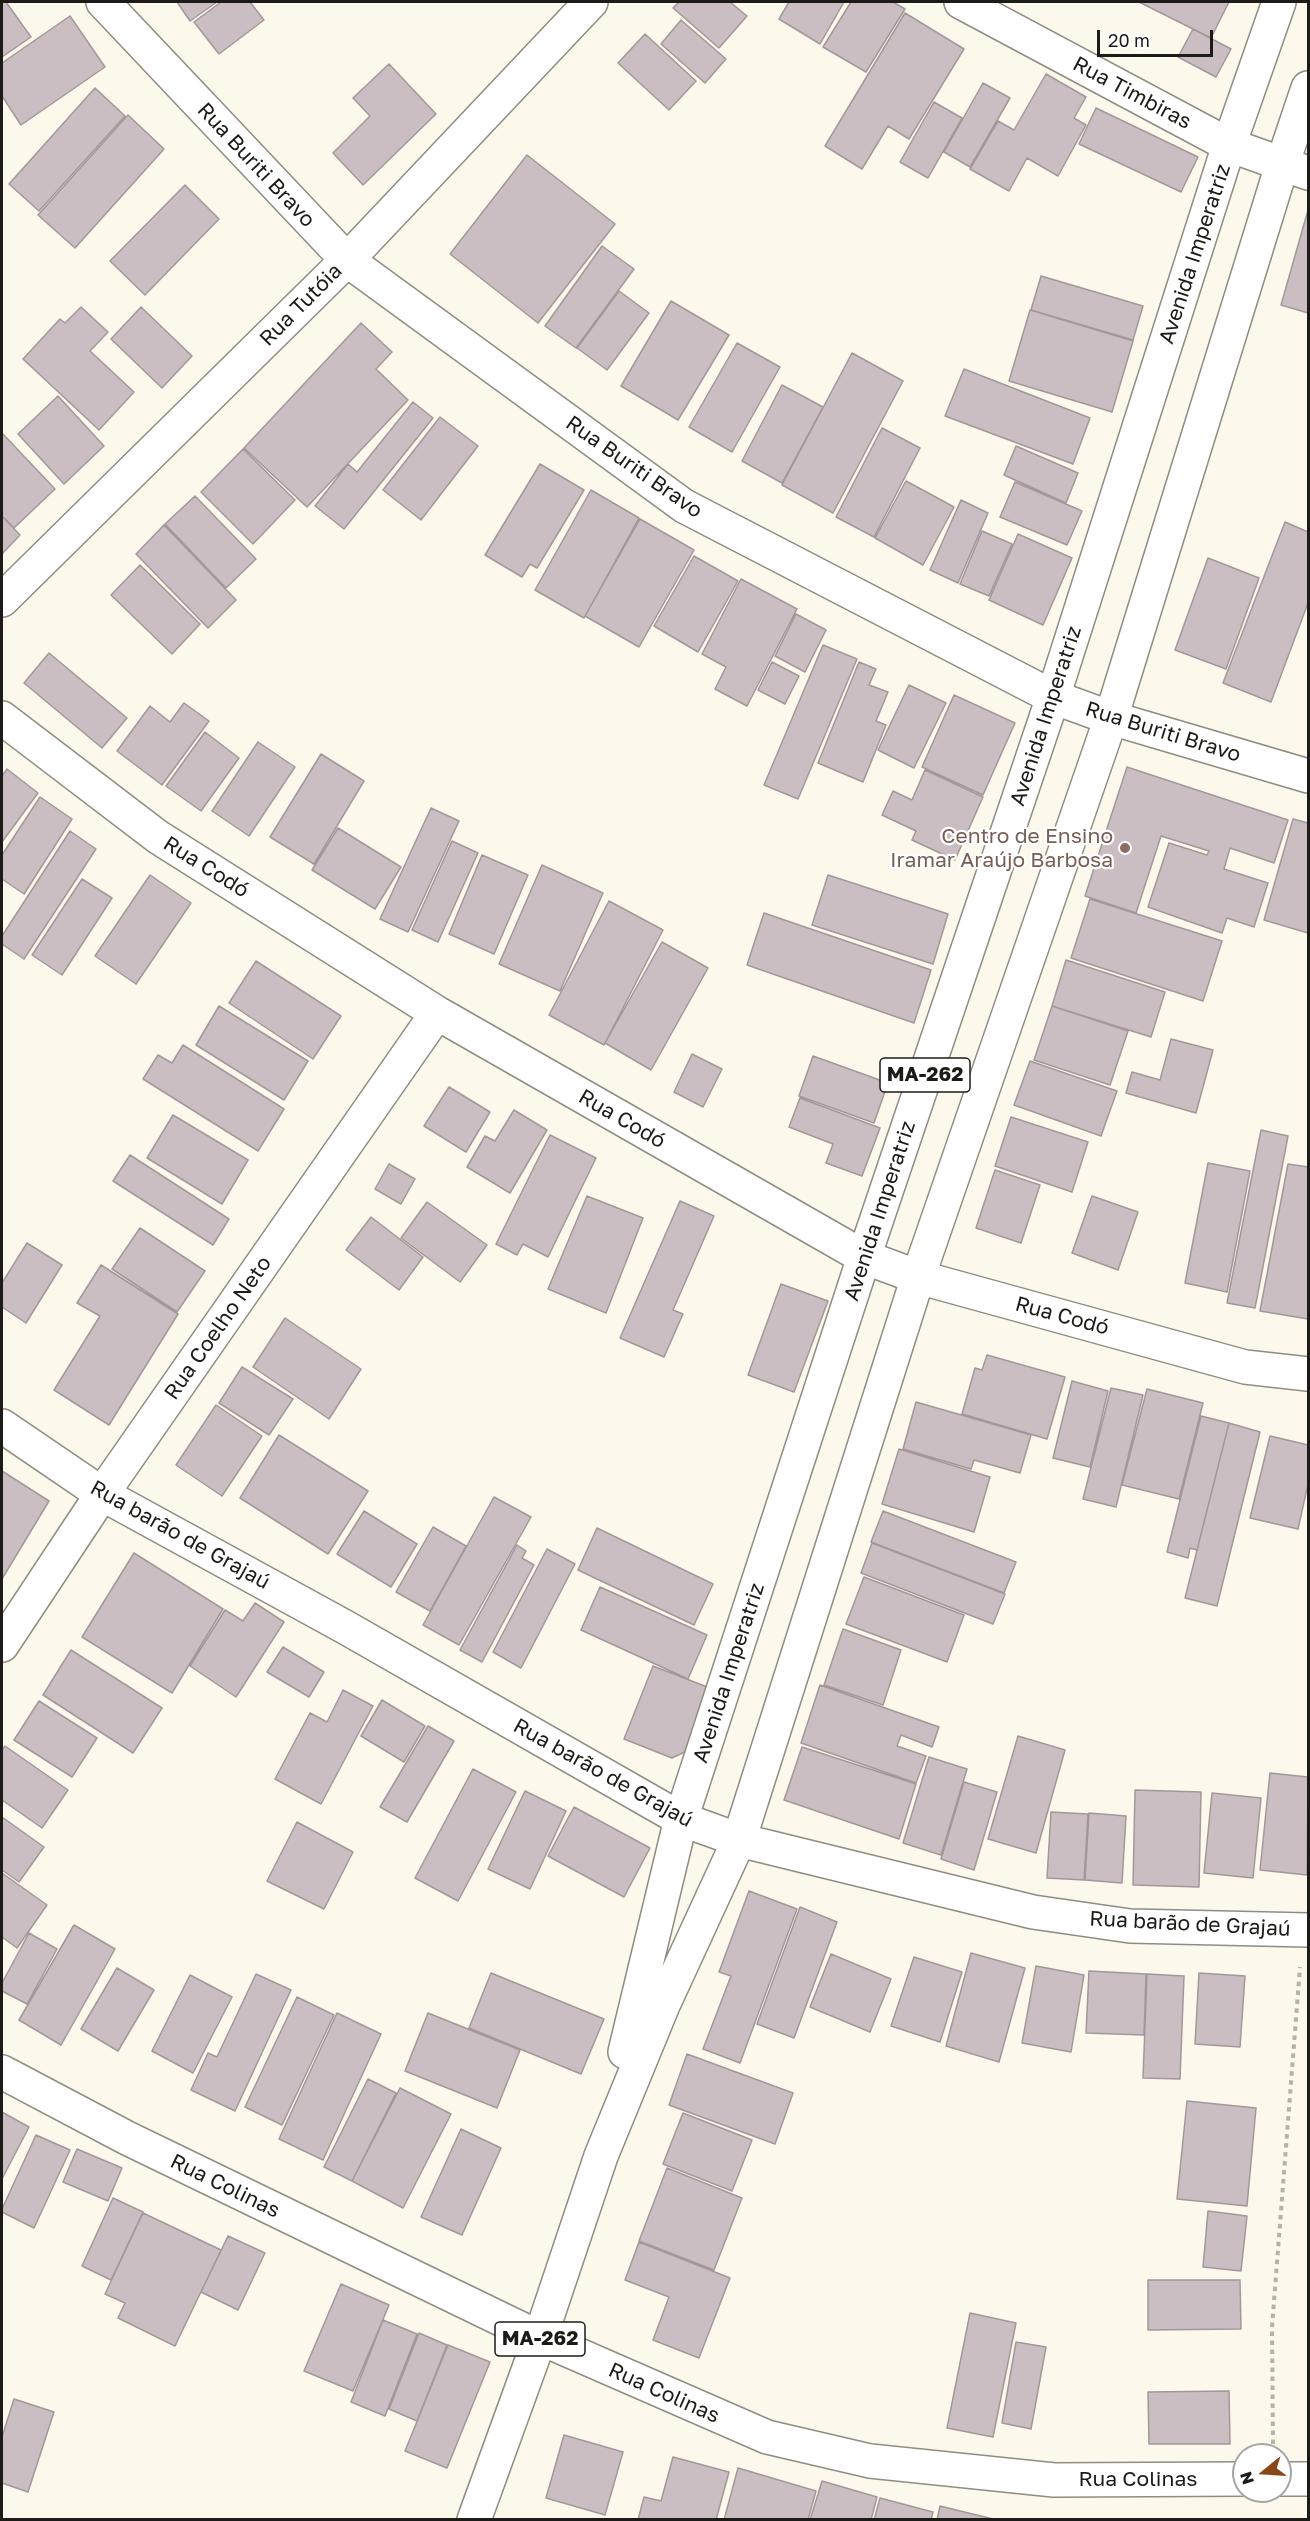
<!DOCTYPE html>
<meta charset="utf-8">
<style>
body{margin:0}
#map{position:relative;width:1310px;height:2521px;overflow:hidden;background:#fcf8ec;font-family:"Golos Text",sans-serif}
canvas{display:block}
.frame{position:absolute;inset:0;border:3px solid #1c1b17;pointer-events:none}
.north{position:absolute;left:1232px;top:2443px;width:60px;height:60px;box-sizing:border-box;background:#fff;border:2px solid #a4a4a2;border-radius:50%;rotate:252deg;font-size:16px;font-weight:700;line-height:24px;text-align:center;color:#1c1b17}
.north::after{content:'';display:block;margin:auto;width:21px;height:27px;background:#894618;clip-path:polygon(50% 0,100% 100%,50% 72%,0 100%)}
.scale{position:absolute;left:1097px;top:30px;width:116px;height:27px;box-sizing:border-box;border:3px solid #1c1b17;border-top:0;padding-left:8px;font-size:18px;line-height:21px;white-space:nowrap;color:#1c1b17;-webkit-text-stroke:4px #fff;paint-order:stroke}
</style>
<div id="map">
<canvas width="1310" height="2521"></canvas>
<div class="frame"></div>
<div class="north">N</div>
<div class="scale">20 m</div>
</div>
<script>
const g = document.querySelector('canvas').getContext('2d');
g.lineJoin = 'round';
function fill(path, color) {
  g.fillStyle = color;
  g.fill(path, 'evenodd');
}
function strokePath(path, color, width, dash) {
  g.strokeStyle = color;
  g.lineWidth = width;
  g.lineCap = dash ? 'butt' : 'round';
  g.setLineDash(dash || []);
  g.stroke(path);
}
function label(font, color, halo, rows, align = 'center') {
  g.font = font + ' "Golos Text",sans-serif';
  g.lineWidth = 4.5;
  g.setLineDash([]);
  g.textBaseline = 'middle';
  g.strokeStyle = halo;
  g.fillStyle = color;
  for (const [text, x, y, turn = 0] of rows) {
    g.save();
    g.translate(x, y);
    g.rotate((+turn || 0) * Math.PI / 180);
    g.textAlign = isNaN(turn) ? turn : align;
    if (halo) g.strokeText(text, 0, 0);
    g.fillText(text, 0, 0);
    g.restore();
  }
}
const building = new Path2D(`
 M2,2H6L31,37L2,57Z
 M177,2H217L190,21Z
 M221,2H250L264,20L219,54L194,22Z
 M679,2H730L747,16L719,48L673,8Z
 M789,2H844L820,44L779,19Z
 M851,2H893L905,9L866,72L823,47Z
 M1139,2H1229L1211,38Z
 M905,13L964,49L909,139L888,126L862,169L825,146Z
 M70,16L105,67L21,125L2,96V63Z
 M681,20L726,59L705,83L661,44Z
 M1193,29L1231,49L1216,77L1178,57Z
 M645,34L696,81L669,110L618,63Z
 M389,64L436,114L363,185L333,153L370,116L353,98Z
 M1046,74L1086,97L1074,118L1086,125L1058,176L1027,158L1009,191L970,169L998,121L1014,130Z
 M983,83L1010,98L970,167L944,152Z
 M95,88L125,116L39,211L9,184Z
 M934,102L962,118L928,178L900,162Z
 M1096,108L1198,157L1181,192L1079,144Z
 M128,115L164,149L75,248L38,215Z
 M527,155L615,224L538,323L450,254Z
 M185,185L219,219L145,295L110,261Z
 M1308,210V313L1281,305Z
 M602,246L634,269L576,348L545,326Z
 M1041,276L1143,306L1133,340L1031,310Z
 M619,291L649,313L607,370L577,348Z
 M671,301L729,335L678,420L621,386Z
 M81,307L108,332L90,351L134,392L99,430L23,359L60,319L65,323Z
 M141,307L192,356L162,388L111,339Z
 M1030,310L1133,341L1112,412L1009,381Z
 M361,323L392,352L376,369L408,400L307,507L244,448Z
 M737,343L780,367L732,452L689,427Z
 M852,353L903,381L833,513L782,485Z
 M964,369L1090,418L1073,464L945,416Z
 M782,385L823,407L782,483L742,461Z
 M58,396L104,446L64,484L18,434Z
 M413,402L433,418L344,529L315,506L348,464L357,472Z
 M440,417L478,446L421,520L383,490Z
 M882,428L920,448L874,537L836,517Z
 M2,433L55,489L14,528L2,516Z
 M1016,446L1078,473L1066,503L1004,475Z
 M243,449L295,500L253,544L201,492Z
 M540,464L584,490L537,568L530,564L522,577L485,555Z
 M906,481L954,507L923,565L875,538Z
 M1015,482L1082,511L1067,545L1000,517Z
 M591,490L639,518L584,618L535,590Z
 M195,496L256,559L226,588L165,524Z
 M961,500L988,513L958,583L930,570Z
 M2,516L20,535L2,554Z
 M640,519L694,550L639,647L585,616Z
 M1285,522L1308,532V603L1271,702L1223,683Z
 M164,525L236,600L208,628L136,554Z
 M982,531L1012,544L989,596L960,584Z
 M1018,534L1072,558L1043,625L989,600Z
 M694,556L738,581L698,652L654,626Z
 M1208,558L1259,578L1226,669L1175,650Z
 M140,565L200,624L172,654L111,595Z
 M741,579L797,609L747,706L715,689L726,667L702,654Z
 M796,614L826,630L805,672L775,656Z
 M823,645L857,659L798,799L764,785Z
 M49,653L127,718L102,748L24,683Z
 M772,662L799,676L785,704L758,690Z
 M859,662L876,669L869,685L888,692L876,721L886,725L863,782L818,763Z
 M909,685L946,703L914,768L878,750Z
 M954,695L1015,723L983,795L922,767Z
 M184,703L209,721L162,785L117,751L150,706L170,722Z
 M205,732L239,758L201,811L166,786Z
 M258,742L295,767L249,836L212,811Z
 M321,754L364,781L314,864L270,837Z
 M1127,767L1288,820L1274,863L1230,848L1224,869L1268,883L1254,927L1227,918L1222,933L1148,907L1169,843L1207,855L1209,851L1161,836L1136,913L1085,896Z
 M7,769L38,793L2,842V776Z
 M925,770L983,797L955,860L912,840L916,831L882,815L893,791L912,800Z
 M40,797L72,819L24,894L2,879V855Z
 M431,808L459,821L408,932L380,919Z
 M1293,819L1308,823V933L1264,920Z
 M338,828L401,867L375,909L312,870Z
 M70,831L96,849L24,959L2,944V936Z
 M452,841L478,853L438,942L412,930Z
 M482,855L528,875L494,954L449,934Z
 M542,865L603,893L560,991L499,964Z
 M150,875L191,903L136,984L95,956Z
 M828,875L948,914L933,964L812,925Z
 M82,879L112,898L62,975L32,955Z
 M1090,899L1222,941L1203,1001L1071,958Z
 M609,901L663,930L604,1045L549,1015Z
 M764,913L931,970L914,1023L747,965Z
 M662,942L708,968L651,1070L605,1043Z
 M1066,960L1165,992L1151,1037L1052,1006Z
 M256,961L341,1016L313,1059L229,1003Z
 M219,1006L308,1061L284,1100L196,1045Z
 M1052,1006L1128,1031L1110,1085L1034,1060Z
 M1171,1039L1213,1050L1196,1113L1126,1093L1132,1072L1160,1080Z
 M183,1045L284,1109L258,1151L143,1079L158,1055L172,1063Z
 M692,1054L722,1069L703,1107L674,1092Z
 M813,1056L888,1083L874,1123L799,1096Z
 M1030,1061L1117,1091L1101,1136L1014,1105Z
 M449,1087L490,1112L466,1152L424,1126Z
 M800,1098L880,1128L862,1176L826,1163L833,1144L789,1127Z
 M514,1110L547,1130L510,1193L467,1167L485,1136L495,1141Z
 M173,1115L248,1160L222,1204L147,1158Z
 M1011,1117L1088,1142L1072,1192L995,1166Z
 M1261,1130L1288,1136L1255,1308L1227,1303Z
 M550,1135L596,1158L548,1257L523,1244L517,1255L496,1244Z
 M130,1155L229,1219L213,1245L113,1181Z
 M1208,1163L1250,1171L1227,1292L1185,1283Z
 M389,1164L415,1179L401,1204L375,1189Z
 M1288,1164L1308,1167V1319L1260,1311Z
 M995,1170L1040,1185L1021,1243L976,1228Z
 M587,1196L643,1218L606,1313L548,1289Z
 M1092,1196L1138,1212L1118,1270L1072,1253Z
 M680,1201L714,1216L673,1310L683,1314L664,1357L620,1338Z
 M427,1202L487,1245L460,1282L401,1238Z
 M371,1217L423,1257L399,1290L346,1250Z
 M140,1228L205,1271L177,1312L112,1269Z
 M27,1243L62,1265L26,1323L2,1307V1283Z
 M101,1265L178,1314L109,1425L54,1390L100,1316L77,1303Z
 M781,1284L828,1301L794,1392L748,1375Z
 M285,1318L361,1369L329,1419L253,1367Z
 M987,1355L1065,1377L1047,1439L962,1414L975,1368L982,1370Z
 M242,1367L293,1399L269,1435L219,1403Z
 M1072,1381L1108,1391L1090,1467L1053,1458Z
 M1111,1388L1143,1395L1116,1507L1083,1499Z
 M1147,1389L1203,1403L1179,1499L1122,1485Z
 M916,1402L1031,1435L1020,1473L974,1460L971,1469L903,1449Z
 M216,1405L262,1436L222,1496L176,1465Z
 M1201,1416L1229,1423L1197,1550L1190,1548L1188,1558L1167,1552Z
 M1229,1423L1260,1432L1217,1606L1185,1598Z
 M279,1435L368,1491L328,1554L240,1498Z
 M1270,1436L1308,1445V1484L1298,1529L1250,1518Z
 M899,1449L990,1477L974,1532L882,1504Z
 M2,1471L49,1501L2,1579Z
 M494,1497L531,1517L459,1645L423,1625Z
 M364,1511L417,1544L391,1587L337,1554Z
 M883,1511L1016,1562L1004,1593L871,1542Z
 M433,1527L466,1546L430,1611L396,1592Z
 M597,1528L713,1584L694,1625L578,1570Z
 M872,1543L1005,1594L993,1624L861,1573Z
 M517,1545L526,1551L522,1558L534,1565L482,1662L460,1650Z
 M547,1549L575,1564L521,1668L493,1652Z
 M134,1553L223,1609L172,1693L82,1637Z
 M864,1577L964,1615L947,1662L846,1624Z
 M600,1587L707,1635L688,1679L581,1630Z
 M255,1603L284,1622L236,1697L190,1666L225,1610L243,1621Z
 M843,1629L901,1650L883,1705L824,1685Z
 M283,1647L324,1672L309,1697L267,1672Z
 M71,1650L162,1708L133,1753L43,1695Z
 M653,1666L715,1690L691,1749L672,1758L624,1739Z
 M820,1685L939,1727L932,1747L901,1735L897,1746L926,1756L916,1783L801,1743Z
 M343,1690L373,1706L321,1804L275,1779L310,1713L327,1722Z
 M382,1700L425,1726L404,1762L361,1736Z
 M39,1701L97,1738L72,1777L14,1740Z
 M428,1726L454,1741L407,1822L380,1807Z
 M1018,1736L1065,1750L1036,1853L988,1839Z
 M5,1746L68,1790L42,1828L2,1800V1750Z
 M802,1747L916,1784L899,1839L784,1800Z
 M929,1757L967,1769L941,1855L903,1843Z
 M473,1769L516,1792L458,1901L415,1878Z
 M1270,1773L1308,1777L1307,1875L1260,1870Z
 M964,1782L997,1792L974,1870L941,1859Z
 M1135,1790L1201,1792L1199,1887L1133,1885Z
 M525,1791L566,1811L530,1889L488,1869Z
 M1212,1793L1261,1798L1253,1878L1204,1873Z
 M574,1807L650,1848L624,1897L548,1856Z
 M1051,1812L1088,1814L1084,1880L1047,1878Z
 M1089,1813L1126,1816L1122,1883L1085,1880Z
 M2,1817L44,1847L19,1882L2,1870Z
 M297,1822L353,1852L324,1909L267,1881Z
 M2,1873L47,1905L17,1948L2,1937Z
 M749,1891L797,1909L740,2063L703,2049L731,1976L719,1972Z
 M800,1907L837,1922L794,2038L757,2024Z
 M74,1925L115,1949L61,2045L19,2020Z
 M29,1933L57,1949L27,2004L2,1991V1983Z
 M971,1953L1025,1968L999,2062L946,2046Z
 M831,1954L891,1979L870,2032L810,2007Z
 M914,1957L962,1972L940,2042L891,2026Z
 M1036,1966L1084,1975L1071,2052L1022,2043Z
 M117,1968L154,1990L118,2051L81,2029Z
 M1089,1971L1146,1974L1144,2035L1086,2033Z
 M491,1973L604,2019L581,2074L469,2028Z
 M1199,1973L1245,1976L1240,2047L1195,2044Z
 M256,1974L291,1990L235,2111L191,2090L208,2053L217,2057Z
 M1147,1974L1184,1976L1180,2079L1143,2078Z
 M190,1975L232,1997L193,2073L152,2051Z
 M297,1997L334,2015L282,2125L245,2107Z
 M337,2013L381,2034L323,2160L279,2139Z
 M428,2013L520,2050L497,2108L405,2071Z
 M687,2054L793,2093L775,2144L669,2105Z
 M368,2079L396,2093L352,2181L324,2167Z
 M400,2088L451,2114L403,2208L352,2181Z
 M1187,2101L1256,2108L1247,2206L1177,2199Z
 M2,2112L29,2127L2,2179Z
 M683,2113L752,2140L732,2191L663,2164Z
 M461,2129L501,2148L462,2235L421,2217Z
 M36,2135L70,2150L34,2228L2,2212V2209Z
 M77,2149L122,2168L108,2201L63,2182Z
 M667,2168L742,2198L714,2270L639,2241Z
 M113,2198L143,2212L111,2280L82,2266Z
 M1208,2211L1247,2216L1241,2271L1203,2267Z
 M143,2213L221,2250L175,2346L118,2318L125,2303L105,2294Z
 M228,2236L265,2253L238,2310L201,2292Z
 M639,2242L730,2278L699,2358L653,2340L669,2297L625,2280Z
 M1148,2280H1240L1241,2329L1148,2330Z
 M341,2284L389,2305L353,2391L304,2371Z
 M970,2313L1016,2323L993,2437L947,2428Z
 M383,2320L417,2334L385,2416L351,2402Z
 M419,2333L447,2345L417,2421L389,2409Z
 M1016,2342L1046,2347L1031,2429L1002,2423Z
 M448,2345L490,2362L447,2468L405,2451Z
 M1229,2391L1230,2444H1149L1148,2392Z
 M14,2399L54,2412L28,2492L2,2483V2437Z
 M564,2435L623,2452L605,2515L546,2498Z
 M673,2457L729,2472L716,2520H638L644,2497L661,2501Z
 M738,2468L816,2491L808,2520H724Z
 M822,2481L877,2497L871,2520H810Z
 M880,2498L933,2512L931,2520H874Z
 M940,2506L993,2519V2520H937Z`);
const path = new Path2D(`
 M1273,2444L1272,2327L1300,1967`);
const street = new Path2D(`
 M103,2L347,260L684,506L1053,697L1111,718L1308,776
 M961,2L1229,145L1308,173
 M2,600L347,260L591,2
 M2,718L158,837L437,1013L864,1257L918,1277L1245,1367L1308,1374
 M2,1426L102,1494L345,1627L681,1819L739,1840L1033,1912L1130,1926L1308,1930
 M2,1645L102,1494L437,1013
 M2,2072L127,2138L540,2338L767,2437L870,2461L1054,2480L1244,2479
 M1280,2479H1308`);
const primary = new Path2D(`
 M625,2052L681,1819L864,1257L1053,697L1229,145L1279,2
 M474,2520L540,2338L601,2156L663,2005L739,1840L918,1277L1111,718L1282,165L1308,88`);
const markers = [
 [1125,848,6,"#8d6e63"]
];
const shields = [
 [925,1075,90],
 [540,2339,90]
];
const shieldNames = [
 ["MA-262",925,1075],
 ["MA-262",540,2339]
];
const streetNames = [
 ["Rua Timbiras",1132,93,28],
 ["Rua Buriti Bravo",256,165,47],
 ["Avenida Imperatriz",1195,254,-72],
 ["Rua Tutóia",301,305,-45],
 ["Rua Buriti Bravo",634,467,35],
 ["Avenida Imperatriz",1046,716,-72],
 ["Rua Buriti Bravo",1163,732,17],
 ["Rua Codó",206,867,32],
 ["Rua Codó",622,1119,30],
 ["Avenida Imperatriz",880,1211,-72],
 ["Rua Codó",1062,1316,15],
 ["Rua Coelho Neto",218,1328,-55],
 ["Rua barão de Grajaú",180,1535,29],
 ["Avenida Imperatriz",729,1673,-72],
 ["Rua barão de Grajaú",603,1773,29],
 ["Rua barão de Grajaú",1190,1924,3],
 ["Rua Colinas",225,2186,26],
 ["Rua Colinas",664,2393,24],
 ["Rua Colinas",1138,2479]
];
const educationNames = [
 ["Centro de Ensino",1113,836],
 ["Iramar Araújo Barbosa",1113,860]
];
fill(building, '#cbbec2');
strokePath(building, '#a4979a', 1.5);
strokePath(street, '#908c82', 36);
strokePath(primary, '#908c82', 36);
strokePath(path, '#b5b2a8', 4, [4.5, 4.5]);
strokePath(street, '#fff', 33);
strokePath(primary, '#fff', 33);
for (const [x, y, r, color] of markers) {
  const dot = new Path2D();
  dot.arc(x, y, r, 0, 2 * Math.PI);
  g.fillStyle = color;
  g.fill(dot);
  strokePath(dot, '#fff', 2);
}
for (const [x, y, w] of shields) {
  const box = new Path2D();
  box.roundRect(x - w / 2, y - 17, w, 34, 4.5);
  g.fillStyle = '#fff';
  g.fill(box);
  strokePath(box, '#1c1b17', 1.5);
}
label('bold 20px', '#1c1b17', null, shieldNames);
label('21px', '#1c1b17', '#fff', streetNames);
label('21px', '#785e54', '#fff', educationNames, 'right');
</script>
